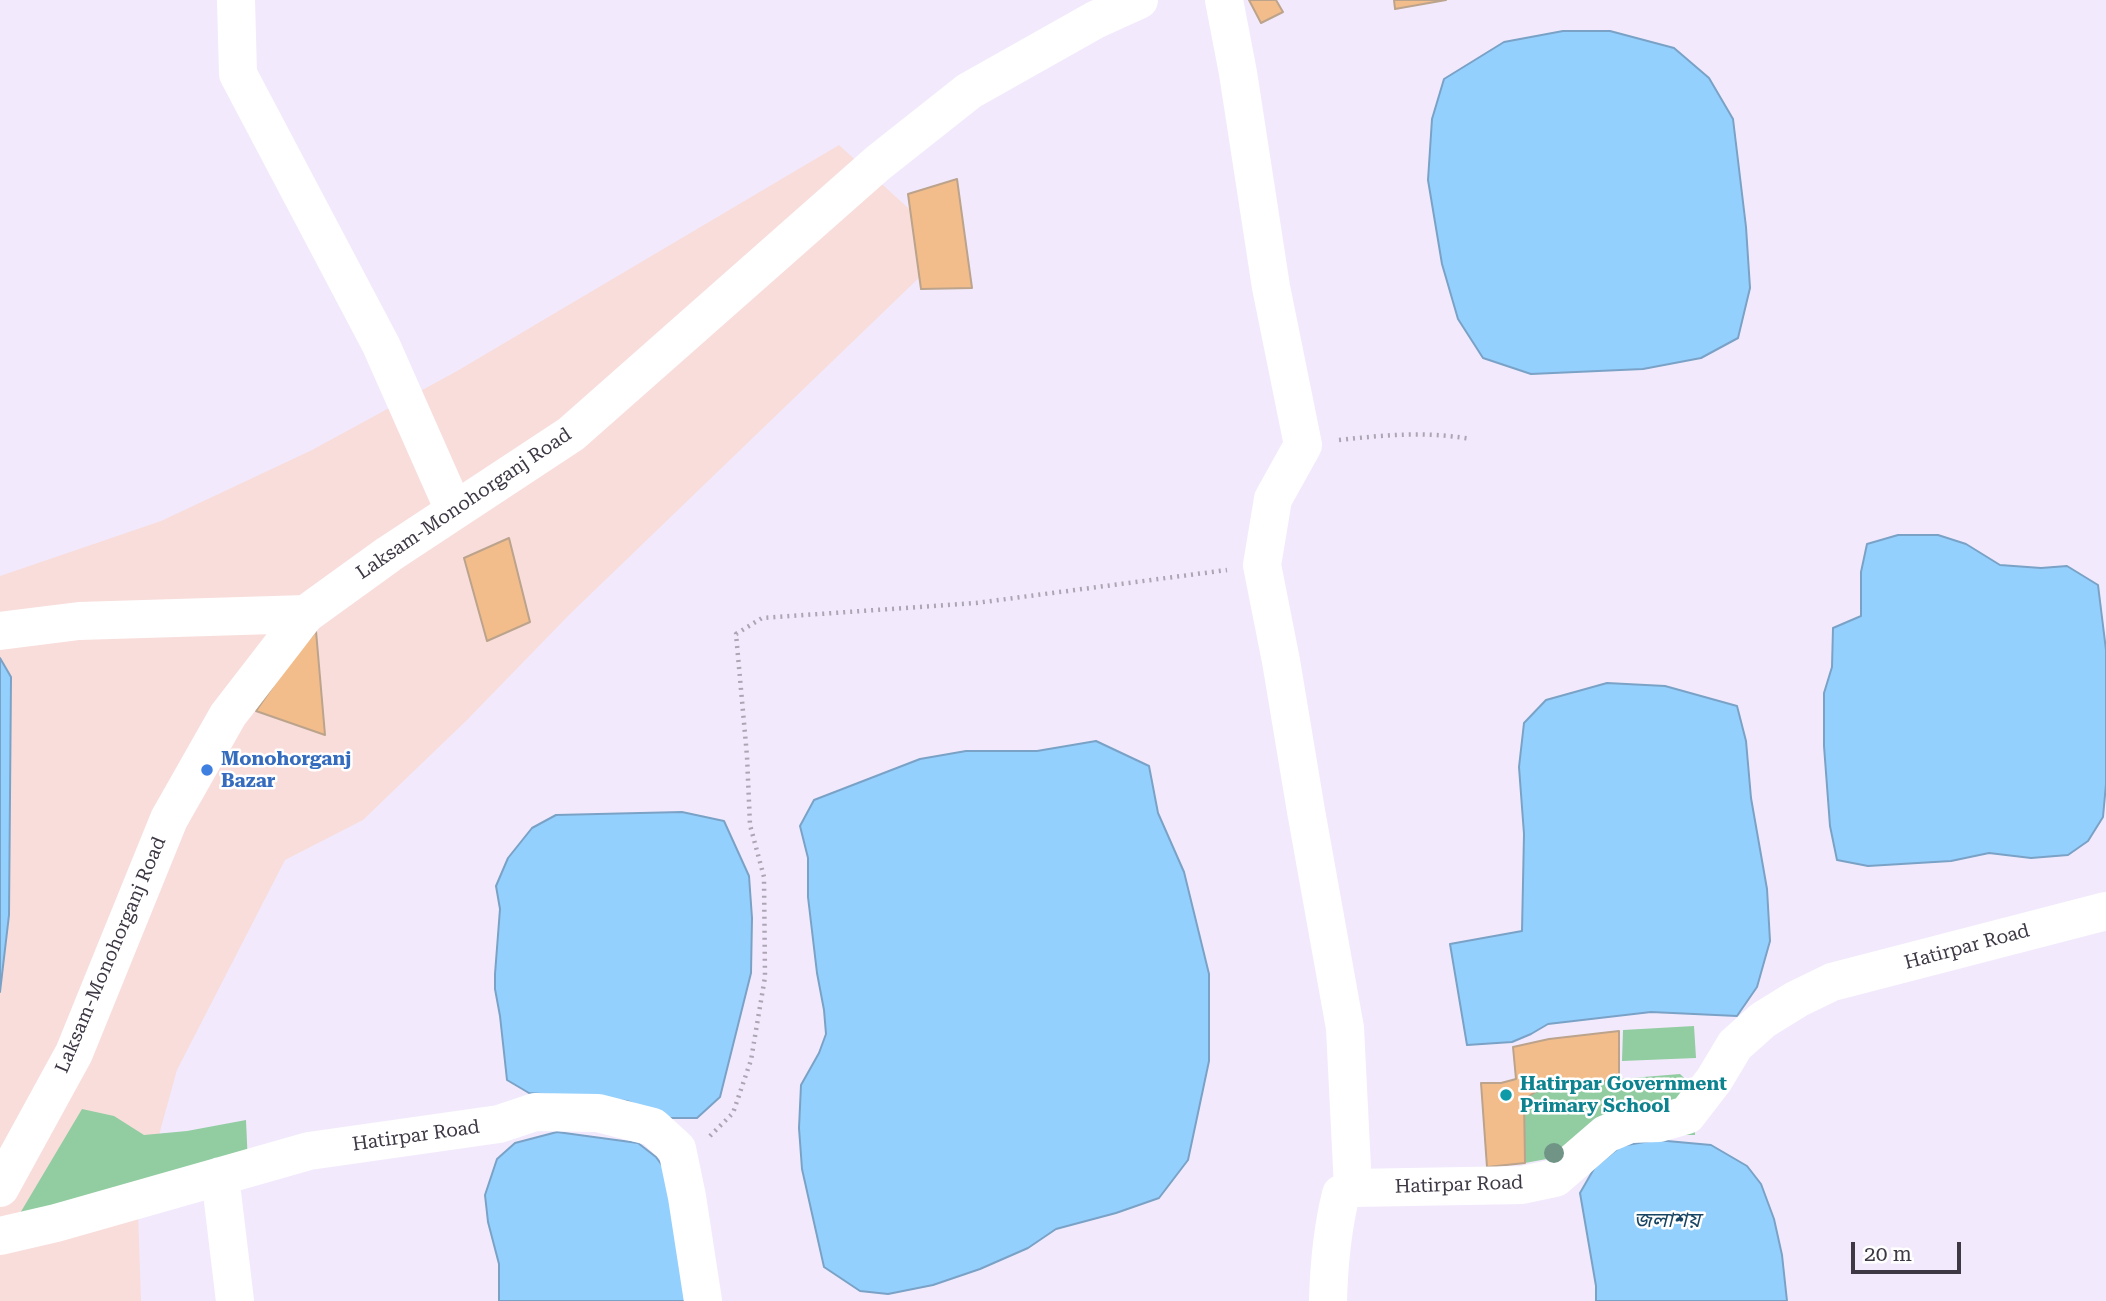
<!DOCTYPE html>
<meta charset="utf-8">
<style>
body{margin:0}
#map{position:relative;width:2106px;height:1301px;overflow:hidden;background:#f2eafc;font-family:"Roboto Serif",serif}
canvas{display:block}
.scale{position:absolute;left:1851px;top:1242px;width:110px;height:32px;box-sizing:border-box;border:4px solid #3d3844;border-top:0;padding-left:9px;font-size:21px;line-height:24px;white-space:nowrap;color:#3d3844;-webkit-text-stroke:5px #fff;paint-order:stroke}
</style>
<div id="map">
<canvas width="2106" height="1301"></canvas>
<div class="scale">20 m</div>
</div>
<script>
const g = document.querySelector('canvas').getContext('2d');
g.lineJoin = 'round';
function fill(path, color) {
  g.fillStyle = color;
  g.fill(path, 'evenodd');
}
function strokePath(path, color, width, dash) {
  g.strokeStyle = color;
  g.lineWidth = width;
  g.lineCap = dash ? 'butt' : 'round';
  g.setLineDash(dash || []);
  g.stroke(path);
}
function label(font, color, halo, rows, align = 'center') {
  g.font = font + ' "Roboto Serif","Noto Sans Bengali",serif';
  g.lineWidth = 5;
  g.setLineDash([]);
  g.textBaseline = 'middle';
  g.strokeStyle = halo;
  g.fillStyle = color;
  for (const [text, x, y, turn = 0] of rows) {
    g.save();
    g.translate(x, y);
    g.rotate((+turn || 0) * Math.PI / 180);
    g.textAlign = isNaN(turn) ? turn : align;
    if (halo) g.strokeText(text, 0, 0);
    g.fillText(text, 0, 0);
    g.restore();
  }
}
const commercial = new Path2D(`
 M839,145L951,247L570,614L467,720L363,820L285,860L177,1070L138,1211L141,1301H0V576L161,521L312,450L457,371Z`);
const green = new Path2D(`
 M1694,1026L1696,1058L1622,1061L1623,1030Z
 M1680,1074L1692,1085L1695,1135H1659L1606,1148L1525,1163L1524,1099L1539,1090L1619,1079Z
 M82,1109L114,1116L144,1135L187,1131L246,1120L248,1165L16,1220Z`);
const water = new Path2D(`
 M1563,31H1610L1674,48L1709,78L1733,119L1746,227L1750,288L1738,338L1701,358L1643,369L1531,374L1483,358L1458,319L1442,264L1428,180L1432,119L1444,79L1504,42Z
 M1898,535H1938L1966,544L2000,565L2041,568L2067,566L2098,585L2106,650V784L2103,817L2088,841L2068,855L2031,858L1989,853L1951,861L1868,866L1837,860L1830,826L1824,746V693L1832,667L1833,628L1861,616V572L1867,544Z
 M0,658L11,677L9,915L0,992Z
 M1607,683L1665,686L1737,706L1746,741L1751,798L1767,889L1770,941L1757,987L1737,1016L1651,1012L1548,1024L1531,1034L1512,1042L1467,1045L1450,944L1522,931L1524,834L1519,767L1524,723L1546,700Z
 M1096,741L1149,766L1158,813L1184,872L1209,974V1061L1188,1160L1159,1198L1116,1213L1056,1229L1028,1248L980,1269L933,1285L888,1294L860,1291L824,1267L802,1169L799,1128L801,1085L819,1053L826,1034L824,1010L817,973L808,897V858L800,826L814,800L920,759L966,751H1037Z
 M682,812L724,821L749,876L752,918L751,973L720,1097L697,1118H667L627,1101L529,1093L507,1080L500,1016L495,989V974L500,909L496,886L508,858L532,828L556,815Z
 M557,1132L638,1143L656,1157L669,1175L688,1301H499V1264L488,1222L485,1195L497,1159L515,1143Z
 M1656,1140L1711,1145L1747,1166L1761,1184L1774,1219L1782,1255L1787,1301H1596V1286L1580,1193L1595,1167L1621,1146Z`);
const building = new Path2D(`
 M1249,0H1276L1283,12L1261,23Z
 M1394,0H1446L1395,9Z
 M957,179L972,288L921,289L908,194Z
 M509,538L530,622L487,641L464,558Z
 M316,631L325,735L256,711L289,663Z
 M1619,1031V1079L1539,1090L1524,1099L1525,1163L1487,1167L1481,1083H1501L1516,1079L1513,1047L1549,1039Z`);
const path = new Path2D(`
 M1339,440C1386,435 1423,431 1471,439
 M710,1136L733,1113L751,1060L765,977L764,877L750,825L747,756L736,634L762,618L976,603L1227,570`);
const minor = new Path2D(`
 M236,0L238,74L381,345L454,510
 M1224,0L1238,73L1271,287L1303,445L1273,499L1262,565L1281,661L1306,811L1345,1028L1353,1188
 M0,631L79,621L306,614
 M220,1176L235,1301
 M0,1188L74,1053L169,819L228,715L306,614L389,554L571,434L878,163L969,91L1095,20L1139,0
 M0,1236L56,1223L309,1151L499,1124L535,1112L598,1113L653,1127L677,1149L687,1197L703,1301
 M1328,1301C1329,1264 1332,1230 1341,1194L1353,1188L1522,1185L1555,1178L1606,1134L1630,1124L1659,1123L1687,1115L1714,1080L1735,1045L1763,1020L1797,999L1832,982L2106,911`);
const trees = [
 [1554,1153]
];
const markers = [
 [207,770,7,"#3f7fe0"],
 [1506,1095,7,"#0f9aa8"]
];
const streetNames = [
 ["Laksam-Monohorganj Road",464,504,-34],
 ["Hatirpar Road",1967,947,-15],
 ["Laksam-Monohorganj Road",111,955,-67],
 ["Hatirpar Road",416,1136,-8],
 ["Hatirpar Road",1459,1185,-2]
];
const shopNames = [
 ["Monohorganj",221,759],
 ["Bazar",221,781]
];
const cultureNames = [
 ["Hatirpar Government",1520,1084],
 ["Primary School",1520,1106]
];
const waterNames = [
 ["জলাশয়",1667,1221]
];
fill(commercial, '#f8dddb');
fill(green, '#92cca1');
fill(water, '#94d0fe');
strokePath(water, '#7aa2c6', 2);
fill(building, '#f3bd8b');
strokePath(building, '#bca38c', 2);
strokePath(path, '#aca5b4', 4.5, [2, 5]);
strokePath(minor, '#fff', 38);
g.fillStyle = '#709587';
for (const [x, y] of trees) {
  g.beginPath();
  g.arc(x, y, 10, 0, 2 * Math.PI);
  g.fill();
}
for (const [x, y, r, color] of markers) {
  const dot = new Path2D();
  dot.arc(x, y, r, 0, 2 * Math.PI);
  g.fillStyle = color;
  g.fill(dot);
  strokePath(dot, '#fff', 2.5);
}
label('19px', '#3d3844', '#fff', streetNames);
label('bold 19px', '#366cbe', '#fff', shopNames, 'left');
label('bold 19px', '#0d838f', '#fff', cultureNames, 'left');
label('italic 21px', '#194564', '#fff', waterNames);
</script>
